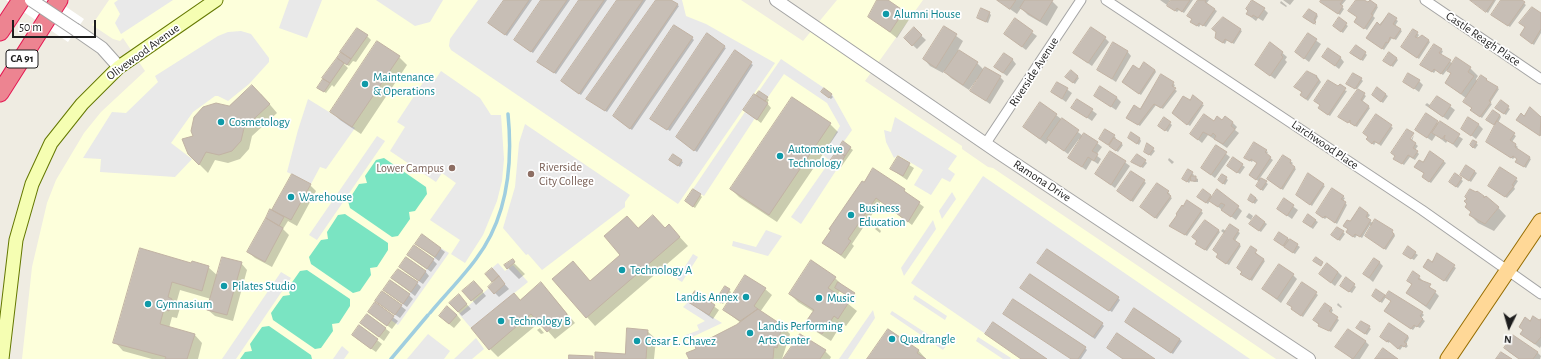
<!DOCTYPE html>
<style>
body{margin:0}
#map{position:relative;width:1541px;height:359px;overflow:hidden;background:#efece2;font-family:"Alegreya Sans",sans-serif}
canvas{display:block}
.north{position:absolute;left:1489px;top:307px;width:40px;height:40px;-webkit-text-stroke:3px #fff;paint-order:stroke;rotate:185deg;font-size:11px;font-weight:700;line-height:16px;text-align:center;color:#1d1d1d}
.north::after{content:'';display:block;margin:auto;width:14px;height:18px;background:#1d1d1d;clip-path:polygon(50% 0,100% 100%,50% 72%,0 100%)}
.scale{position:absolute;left:12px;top:20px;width:84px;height:18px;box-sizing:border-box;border:2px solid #1d1d1d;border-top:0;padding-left:5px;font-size:12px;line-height:14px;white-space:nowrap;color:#1d1d1d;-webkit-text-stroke:3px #fff;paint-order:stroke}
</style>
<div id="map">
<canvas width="1541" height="359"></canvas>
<div class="north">N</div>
<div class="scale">50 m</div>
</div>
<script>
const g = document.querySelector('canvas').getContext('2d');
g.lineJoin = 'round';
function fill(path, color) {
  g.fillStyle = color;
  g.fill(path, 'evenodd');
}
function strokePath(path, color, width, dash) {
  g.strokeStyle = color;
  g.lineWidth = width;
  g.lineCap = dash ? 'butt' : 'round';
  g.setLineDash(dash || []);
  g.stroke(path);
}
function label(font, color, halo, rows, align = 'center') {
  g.font = font + ' "Alegreya Sans",sans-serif';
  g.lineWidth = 3.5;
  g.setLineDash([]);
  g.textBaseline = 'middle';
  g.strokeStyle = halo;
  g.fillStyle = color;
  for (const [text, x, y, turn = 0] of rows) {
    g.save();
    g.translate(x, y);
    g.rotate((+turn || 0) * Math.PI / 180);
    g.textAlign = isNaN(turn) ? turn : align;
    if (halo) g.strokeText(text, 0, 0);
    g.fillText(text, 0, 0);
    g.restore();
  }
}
const education = new Path2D(`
 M109,0H741L803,41L837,0H923L865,81L962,146V149L988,167L993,168L1276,359H22L32,267L47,203L56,180L84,133L101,112L145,71L123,38L120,41L113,39L92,25Z`);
const pitch = new Path2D(`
 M384,158L426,187L427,194L415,211L409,212L410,219L398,236L392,237L350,208L348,201L359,184L367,183L365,176L376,160Z
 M345,214L388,243V250L377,267L370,268L371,275L360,291L353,293L311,264L309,257L321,240L328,239L327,232L338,215Z
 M307,270L350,299V306L339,323L332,324L333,331L321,348L315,349L273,320L271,313L283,296L290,295L288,288L300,271Z
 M269,326L311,355L312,359H240L245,352L252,351L250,344L262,327Z`);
const parking = new Path2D(`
 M118,0H173L121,34L115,23L120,14L114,3Z
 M289,0H322L307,38L279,28Z
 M376,0H443L430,22L415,26Z
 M478,0H682L686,16L706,24L775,63L678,204L451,50L449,46L450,39Z
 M241,31L251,34L269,58V62L249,84L228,101L218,96H215L193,112L171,143L192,159L175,177L100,172L101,159L83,158L112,112L126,113L158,82L155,76L218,36L228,32Z
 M781,59L824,88L821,92L829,98L832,94L852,130L831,160L839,166L801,224L791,217L830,161L823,155L840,126L827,103L784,74L768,97L759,91Z
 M441,71L480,98L491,115H501L504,159L502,181L497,201L483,235L465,263L451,254L460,240L430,220L456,183L442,173L436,182L390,151L405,127L397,122L428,75L435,80Z
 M308,99L355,128L326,169L320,167L311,184L287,172L298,130Z
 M745,112L755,118L704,196L693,189Z
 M895,117L957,156L948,169L955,174L950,182L942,178L931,195L914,185L923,170L898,155L894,158L886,142L884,130L891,132Z
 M525,124L630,195L625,202V207L542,270L528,254L526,255L503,228L515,187L519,143Z
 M377,136L385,141L317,240L309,235Z
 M983,176L1250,359H1022L911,283Z
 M952,192L956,199L942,219L939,211Z
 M933,220L936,229L904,276L901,268Z
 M766,230L782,236L768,256L732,246L733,241L756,247Z
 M441,248L449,253L398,325L391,320Z
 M693,254L698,257L682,282L677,279Z
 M498,263L505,271L513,265L528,282L471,328L459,314L489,288L494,293L505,284L492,268Z
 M281,272L291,278L236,359H222Z
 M915,295L947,316L945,320L913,299Z
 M688,302L709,315L722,323L688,339L686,335L699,330L697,325L705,321L683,307Z
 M873,310L875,318L848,359H839Z
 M892,311L946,346L943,350L890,314Z
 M428,334L450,351L444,359H407Z
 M978,337L1011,358L1010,359H1003L976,341Z
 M476,338L484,349L472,359H454Z
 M342,346L349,352L344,359H333Z`);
const pier = new Path2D(`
 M6,0H56L84,19L68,42Z`);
const shadow = new Path2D(`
 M505,0H532L507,36L491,24Z
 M542,0H570L533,53L515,40Z
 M581,0H607L556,74L540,64Z
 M619,0H646L581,95L564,83Z
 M657,0H669L679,6L607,112L589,100Z
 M879,0H886L910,18L897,38L870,17Z
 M997,0H1051L1058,7L1047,26L1028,15L1021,8L1017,14Z
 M1160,0H1170L1167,5Z
 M1173,0H1193L1184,13L1179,10L1177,12L1171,8Z
 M1199,0H1209L1206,4L1217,11L1206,27L1201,24L1199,27L1193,23Z
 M1283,0H1294L1290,5Z
 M1323,0H1346L1341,6L1344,9L1340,15L1323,3Z
 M1357,0H1362L1368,4L1370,1L1378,7L1373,16L1375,18L1367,30L1357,23Z
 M1471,0H1496L1488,13Z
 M1502,0H1520L1526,5L1510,27L1494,16Z
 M1281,1L1287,6L1286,7L1280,3Z
 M1264,9L1268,13L1263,21L1258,18L1256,21L1247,14Z
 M989,13L991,15L988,23L978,18Z
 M1316,14L1318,16L1315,22L1316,25L1306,19Z
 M1389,14L1398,21L1395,26L1402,31L1396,40L1392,38L1384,50L1367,38Z
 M1541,14V33L1534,45L1523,37Z
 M1223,18L1242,31L1234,44L1227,40L1225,44L1218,40Z
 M1339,19L1348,26L1343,33L1336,28Z
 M1015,20L1037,36L1026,50L1005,34Z
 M944,27L963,41L958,50L977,63L984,70L1000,77L1004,81L990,104L971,91L978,80L977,79L969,90L951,78L944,71L943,73L930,66L924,59Z
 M914,29L926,40L917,49L905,38Z
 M1417,33L1419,35L1415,41L1428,40L1430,42L1419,59L1404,49Z
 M1308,35L1321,44L1309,62L1296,52Z
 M367,36L371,40L356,62L353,61L349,66L342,62L348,68L334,87L332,85L326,93L320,89L318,87L324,78L342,52Z
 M692,38L694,40L632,130L616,118Z
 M1105,38L1109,42L1092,66L1079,57Z
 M1271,43L1287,57L1285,60L1287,62L1275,79L1256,65Z
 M724,47L726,48L670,131L653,120Z
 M1441,50L1443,51L1441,55L1453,64L1470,68L1478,76L1476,79L1478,82L1486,80L1499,89L1490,103L1492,104L1482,118L1473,112L1467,99L1446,83L1452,74L1447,70L1443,75L1436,70L1434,73L1423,66Z
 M1127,51L1131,56L1116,82L1098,70Z
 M735,52L753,65L697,152L679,139Z
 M1365,53L1367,55L1363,61L1353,55Z
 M399,57L407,65L361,134L340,120L332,112Z
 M1324,57H1340L1344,62L1339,69Z
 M1396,58L1398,60L1393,67L1386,62Z
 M1012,59L1016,64L1007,76L1000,71Z
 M1155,70L1156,72L1141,95L1125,84L1139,71Z
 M1071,71L1079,78L1075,84L1068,79Z
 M1307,72L1317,76L1321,82L1308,101L1303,97V93L1295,87L1298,82L1300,83Z
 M1161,75L1175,85L1173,88L1177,91L1163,109L1156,105L1140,126L1129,119L1140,110Z
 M1361,79L1363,81L1357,89L1366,96L1362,102L1370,108L1357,127L1341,118L1358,90L1350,85Z
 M1404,81H1419L1423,85L1419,92Z
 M1058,83L1072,93L1066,102L1052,92Z
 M1338,88L1347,91L1330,116L1321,110V106L1315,101Z
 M1377,89L1388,96L1383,103L1375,97Z
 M759,92L769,100L767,103L771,108L761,123L744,110Z
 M261,94L277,113L252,136L249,149L240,159L228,163L215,160L208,173L189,154L194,137L230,107Z
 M824,94L831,95L833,97L831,99Z
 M1095,96L1117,98L1121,102L1116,110Z
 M1438,97L1455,110L1448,120L1425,105L1427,103L1431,106Z
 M1078,100L1097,114L1092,121L1073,108Z
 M1190,101L1204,105L1190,126L1175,115Z
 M1501,102L1510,109L1506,115L1498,110Z
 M1530,109L1541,118V136L1519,122Z
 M1056,115L1083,136L1097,143L1102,147L1096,155L1101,159L1098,164L1092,160L1086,170L1069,158L1080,140L1079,139L1068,154L1049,140L1046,144L1024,127Z
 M1376,115L1393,128L1381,146L1376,142L1374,145L1369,141Z
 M1426,115L1463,139L1457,148L1448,140L1446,143L1436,135L1432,141L1416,130Z
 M1500,115L1501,117L1498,123L1516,136L1512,142L1518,147L1516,149L1531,159L1526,168L1518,163V159L1515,157L1513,159L1490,144L1495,125L1489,121Z
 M1164,118L1172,125L1168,132L1161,127Z
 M1223,121L1233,123L1237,127L1235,130L1239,133L1227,148L1208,135L1202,143L1191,134L1215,122Z
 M830,124L838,132L777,222L739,197L731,189Z
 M1479,125L1483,129L1476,139L1462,128Z
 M1414,135L1412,141L1418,146L1415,150L1419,154L1415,160L1410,157L1404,165L1397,160L1407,143L1408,144Z
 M1114,136L1116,138L1115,139L1123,145L1118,152L1102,140Z
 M1131,139H1140L1141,141L1139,145Z
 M1474,141L1478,145L1475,149L1471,145Z
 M843,143L853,150L841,167L834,162Z
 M1148,144L1155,151L1151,156L1147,153Z
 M1217,147L1230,157L1215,178L1202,168Z
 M1266,151L1268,152L1266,155L1273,160L1260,178L1268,184L1263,191L1259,188L1260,182L1252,177L1258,163L1253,160L1252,162L1247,159Z
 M1111,152L1130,166L1115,188L1096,174Z
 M1430,152L1446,163L1431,183L1425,179V174L1415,167L1423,164Z
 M1283,156L1293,163L1291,165L1296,169L1283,190L1270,181Z
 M898,158L914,168L907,180L891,169Z
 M1169,158L1174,162L1172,164L1168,160Z
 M1233,159L1245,167L1240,174L1230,168Z
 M670,160L681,161L683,162L680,167Z
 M1145,161L1147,163L1143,168L1132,162Z
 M1466,166L1477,173L1471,182L1463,176Z
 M1500,168L1518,181L1514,187L1515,189L1507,198L1491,187Z
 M1192,173L1194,175L1193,177L1198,179V182H1194L1191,180L1189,183L1185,180Z
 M1455,174L1463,181L1458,188L1452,184Z
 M292,175L310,185L316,191L297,226L288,221L283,229L289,235L272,267L255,258L248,252Z
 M1223,176L1228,180L1225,185L1222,182Z
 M1144,181L1146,183L1133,202L1118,191Z
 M862,182L904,190L908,195L924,207L912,225L881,201L852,244L854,246L845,259L824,243Z
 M1157,184L1168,192L1170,194L1169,196L1172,198L1157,219L1143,209Z
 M1323,185L1325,186L1312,206L1299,196Z
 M1203,190L1213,198L1238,207L1242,211L1236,220L1210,201L1208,204L1200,199Z
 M700,195L702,197L695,208L688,203Z
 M1252,195L1258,200L1255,204L1251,201Z
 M1484,196L1492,201L1506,216L1494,231L1478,223L1470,215L1472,213L1466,207Z
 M1343,197L1345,198L1343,201L1347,205L1337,224L1327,217L1325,219L1319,215Z
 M1284,200L1298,210L1292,219L1278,209Z
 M1360,208L1370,215L1367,219L1374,224L1394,233L1395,236L1386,250L1368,237L1372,227L1370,225L1362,238L1357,235L1355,238L1349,234L1350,223Z
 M1201,211L1203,213L1187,236L1172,227L1178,216Z
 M1249,213L1253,216L1251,220L1246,217Z
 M1308,216L1318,222L1313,229L1306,224Z
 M1256,217L1267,224L1261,232L1252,226Z
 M1231,226L1240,233L1235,241L1241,246L1229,265L1219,259L1225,234L1221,231L1223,229L1227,232Z
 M877,227L881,231L880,233L875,229Z
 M638,229H665L677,234L688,246L595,326L553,279L590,281L621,255Z
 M1218,230L1220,232L1207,251L1199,246Z
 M1343,232L1345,234L1340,241L1334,237Z
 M1280,233L1300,247L1295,254L1277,242Z
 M422,235L445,252L439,261L416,244Z
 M1251,248L1265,261L1252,281L1244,275Z
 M1408,248L1418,255L1414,260L1406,255Z
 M141,250L192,264L208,267L218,276L241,263L247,270L233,321L215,316L208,310L211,299L180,290L176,304L180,308L177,318L172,317L169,328L194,334L202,343L198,359H152L123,351L115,342Z
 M408,255L433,260L437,264L431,272Z
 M1438,255L1456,268L1447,282L1426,268Z
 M512,261L525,274L519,279L508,268Z
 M1379,262L1383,266L1373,282L1364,274Z
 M1040,265L1118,298L1120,300L1112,312Z
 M492,270L509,289L499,297L495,293L494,282L487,274Z
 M404,271H425L429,276L423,284Z
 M1338,272L1342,276L1335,286L1320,274Z
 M1293,275L1297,279L1281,303L1263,289Z
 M1419,277L1423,281L1422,283L1425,282L1439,296L1430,310L1407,293L1412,285L1408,281Z
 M392,278L417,283L421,287L415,296Z
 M835,278L843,286L856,296L854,299L840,291L837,295L857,311L846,326L842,323L831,341L815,331L807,323L814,312L798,302L790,294Z
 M1302,283L1318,295L1303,317L1294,311L1293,308Z
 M1354,285L1356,287L1352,293L1343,288Z
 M478,286L486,296L476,305L472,300Z
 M726,287L731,292L723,304L717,300Z
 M765,289L772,295L760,312L782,326L790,334L782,359H691L697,350L741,323L724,310Z
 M1023,290L1102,324L1104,326L1095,339Z
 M549,292L575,323L555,339L540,322L498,357L490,349L521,301Z
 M695,293L719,310L713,319L689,302Z
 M389,294L409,295L413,299L407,307Z
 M1384,295L1386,297L1382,303L1375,298Z
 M463,300L471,309L462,316L458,312Z
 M1013,300L1085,348L1087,350L1081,359H1072Z
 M1338,303L1342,307L1341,308L1337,305Z
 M375,304L398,321L392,329L369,312Z
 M381,305L401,306L406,310L400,318Z
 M1331,308L1333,310L1331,314L1339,320L1331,332L1321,327L1316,322Z
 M1135,309L1182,341L1173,354L1128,324Z
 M1387,313H1422L1424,315L1421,318L1425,321L1420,328L1416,326L1413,330Z
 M367,315L390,332L384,341L361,323Z
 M457,315L461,320L454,328L444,320Z
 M1541,321V346L1540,348L1521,334L1530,322Z
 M359,326L382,344L376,352L357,339Z
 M1369,327L1371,329L1367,335L1359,330Z
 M540,328L544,333L541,334L537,330Z
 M647,331L656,339L654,359H596L626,355Z
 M1408,336L1409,338L1406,344L1408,346L1406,348L1403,346L1400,350L1390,341L1389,343L1383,339Z
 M1513,336L1538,353L1541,356L1540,359H1519L1509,352L1505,348Z
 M1365,341L1369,345L1360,359H1352L1337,347Z
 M918,350L926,359H868Z
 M825,351L831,357L830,359H785Z`);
const stream = new Path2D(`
 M430,313C445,295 462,278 476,259C508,217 513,165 508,114
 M391,359L428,315`);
const building = new Path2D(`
 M504,0H529L505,35L488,23Z
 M541,0H567L531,52L514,40Z
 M579,0H604L554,73L537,62Z
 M617,0H643L579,94L561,81Z
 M656,0H671L678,4L605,111L586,99Z
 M877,0H888L904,11L890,32L868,17Z
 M997,0H1016L1010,9Z
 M1025,0H1053L1040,21L1020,8Z
 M1171,0H1190L1182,12L1177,8L1175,11L1167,6Z
 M1198,0H1206L1205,2L1215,9L1203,26L1199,23L1197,26L1190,22L1192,19L1187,16Z
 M1252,0L1265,8L1258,18L1253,15L1252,17L1246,14L1248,11L1246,9Z
 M1321,0H1343L1340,4L1343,6L1338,14L1320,2Z
 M1356,0H1364L1368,2L1370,0L1377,5L1371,14L1373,15L1364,29L1354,22L1357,17L1348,11Z
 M1470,0H1494L1486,12Z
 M1501,0H1522L1525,2L1508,26L1491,15Z
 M1532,7L1541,13V29L1532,44L1520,35L1525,27L1519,23Z
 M981,8L990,12L986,22L977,18Z
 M1309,9L1317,14L1314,20L1316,22L1314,24L1303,17Z
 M1389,13L1397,18L1393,24L1401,29L1394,39L1390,37L1388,43L1386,42L1382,49L1366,38L1377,22L1380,25Z
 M1223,17L1241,29L1232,43L1225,39L1223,43L1215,38L1216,32L1212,29Z
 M1339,17L1347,23L1341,32L1333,26Z
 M1015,18L1033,31L1022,47L1004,34Z
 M674,25L693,37L630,129L613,116Z
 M944,26L957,34L936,68L923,59Z
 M914,27L922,35L912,46L904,38Z
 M1091,27L1106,37L1088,63L1073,53Z
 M357,28L368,35L351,59L340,52Z
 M1413,29L1418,32L1415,37L1418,38L1422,35L1429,40L1417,58L1401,47Z
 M707,33L725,46L667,130L650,119Z
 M1308,33L1317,39L1304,59L1295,52Z
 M377,41L400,56L352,127L330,112Z
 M1113,42L1128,51L1112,79L1097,70Z
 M1270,42L1283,52L1281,55L1283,57L1270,76L1255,65Z
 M1434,44L1442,49L1439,53L1451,60L1441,74L1434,69L1432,72L1420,65Z
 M1356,45L1366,52L1361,60L1350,53Z
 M1328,48L1341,57L1335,66L1322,57Z
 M735,50L752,62L694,151L676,137Z
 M959,50L978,62L963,85L944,72Z
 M341,52L351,59L347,65L337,58Z
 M1389,52L1397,58L1391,66L1383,61Z
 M1004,53L1013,59L1003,73L994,67Z
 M1456,57L1471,67L1468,72L1474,76L1461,94L1445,83L1451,73L1447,71Z
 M337,58L344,63L330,83L322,78Z
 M1144,62L1155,70L1139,94L1122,82L1133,65L1139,69Z
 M985,67L1001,76L986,101L970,91Z
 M1071,70L1078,76L1073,83L1065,77Z
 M1307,71L1317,76L1316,77L1319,80L1306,99L1300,95L1302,92L1294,87Z
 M1353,73L1362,78L1355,89L1346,84Z
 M1408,73L1420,80L1414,89L1403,82Z
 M1161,74L1174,82L1172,86L1176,88L1161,108L1154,104L1138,125L1126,118L1134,105L1140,109Z
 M1481,75L1487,79L1486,80L1498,87L1489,101L1491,102L1480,117L1470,110L1472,108L1463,102Z
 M323,79L330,83L324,92L317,88Z
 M1328,80L1338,86L1340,84L1346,88L1328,115L1318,108L1320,105L1314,101Z
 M1057,82L1068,88L1062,99L1051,92Z
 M252,85L270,104L244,128L241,141L232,151L219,155L206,152L199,165L188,154L182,139L193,136L191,131L194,117L203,107L216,103L229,106Z
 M1100,86L1117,97L1111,107L1094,96Z
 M1377,87L1386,94L1381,102L1372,95Z
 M824,88L832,94L829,98L821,92Z
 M1358,89L1365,93L1361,100L1369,106L1355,126L1350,123V120L1348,123L1338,117Z
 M759,91L768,97L765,101L756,95Z
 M754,94L768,103L757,120L743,110Z
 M1193,95L1203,103L1187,125L1172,113L1183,96L1190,100Z
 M1437,96L1451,105L1443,117L1429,107Z
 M792,97L831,123L769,215L730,189Z
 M1077,99L1093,109L1087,118L1071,108Z
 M1501,100L1509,106L1504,114L1495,108Z
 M1040,102L1057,114L1040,139L1023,127Z
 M1530,107L1541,117L1540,136L1516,120L1521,113L1524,116Z
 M1493,110L1500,115L1494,125L1486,120Z
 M1426,113L1438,121L1427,138L1415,130Z
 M1204,114L1214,121L1217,116L1222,120L1225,116L1233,122L1231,126L1235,129L1223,144L1214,139L1216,136L1213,133L1211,136L1203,132L1198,140L1190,134Z
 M1376,114L1392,125L1379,144L1374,141L1372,144L1366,139L1368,137L1363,133Z
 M1164,117L1171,122L1165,131L1158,126Z
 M1468,117L1479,124L1471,136L1461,129Z
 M1062,118L1079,130L1064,151L1047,139Z
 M1440,121L1460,134L1453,144L1444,139L1445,135L1442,139L1432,133Z
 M1497,121L1515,133L1510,140L1516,144L1515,147L1530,157L1524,167L1515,162L1517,159L1513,156L1511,158L1486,142Z
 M1105,129L1115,135L1108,145L1099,139Z
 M1407,129L1414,133L1410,139L1416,143L1413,148L1418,151L1413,158L1408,155L1402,164L1393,159L1395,156L1391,153Z
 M1131,132L1140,138L1137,144L1128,138Z
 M1084,133L1098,142L1092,151L1098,154L1094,161L1088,157L1082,167L1068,158Z
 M1114,138L1122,143L1116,151L1109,146Z
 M1473,140L1477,142L1473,148L1470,145Z
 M843,141L851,147L845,156L837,151Z
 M1254,142L1267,150L1265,152L1271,157L1256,180L1249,175L1257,163L1251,159L1250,161L1244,158Z
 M1147,143L1154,148L1149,155L1144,152Z
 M1216,145L1227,152L1211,175L1201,168Z
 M837,151L845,156L839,166L830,161Z
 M1110,151L1126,161L1111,185L1095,174Z
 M1430,151L1444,161L1429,182L1422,177L1424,173L1414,167L1419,160L1423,162Z
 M673,154L682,160L678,166L669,160Z
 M1137,154L1146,160L1141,167L1131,162Z
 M1283,155L1291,160L1290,163L1295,167L1281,189L1267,179Z
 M898,156L910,163L903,176L890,169Z
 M1233,157L1243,164L1237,173L1227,166Z
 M1466,165L1475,171L1469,181L1460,175Z
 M1500,167L1517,178L1512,185L1514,186L1505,197L1488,186Z
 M873,168L905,189L904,191L920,202L908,222L876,198L848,239L851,241L841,255L822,243L831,230L829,229L862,181L864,182Z
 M1188,169L1193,172L1187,182L1182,179Z
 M1131,171L1145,180L1131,201L1117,191Z
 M1308,173L1324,184L1310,205L1296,195Z
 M1455,173L1462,178L1456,187L1449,182Z
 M292,174L311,184L291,220L272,210Z
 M1222,174L1227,177L1223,184L1218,180Z
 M1191,176H1196V181H1191Z
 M1261,178L1267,181L1261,190L1256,186Z
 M1157,183L1169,191L1167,193L1171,196L1155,218L1140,207Z
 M1332,188L1344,196L1341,199L1346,202L1335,223L1325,216L1323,218L1316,213Z
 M693,189L701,194L693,207L685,201Z
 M1203,189L1211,195L1206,203L1197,197Z
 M1217,189L1239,206L1231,217L1221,210L1225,205L1221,203L1218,207L1209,201Z
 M1470,189L1476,192L1477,191L1484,196V198L1486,196L1499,207L1485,224L1469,215L1471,212L1465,207L1467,204L1464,201L1467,199L1465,197Z
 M1251,194L1256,198L1253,203L1248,200Z
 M1284,198L1294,205L1287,216L1277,209Z
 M1187,200L1202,210L1185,235L1169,226L1177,215L1176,214L1182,205L1183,206Z
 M1360,207L1368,213L1366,217L1371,220L1360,237L1355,234L1353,237L1346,232L1348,229L1343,226L1347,220L1350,221Z
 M270,209L284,217L279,226L266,218Z
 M1308,214L1316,220L1311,227L1303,222Z
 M653,215L665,228L669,224L680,237L586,318L552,279L573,261L590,281L620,255L604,236L627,216L638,228Z
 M1256,215L1265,222L1259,231L1249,224Z
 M266,218L283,228L265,262L247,252Z
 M1375,219L1393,230L1392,232L1394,234L1384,249L1365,236Z
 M1205,220L1219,230L1205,250L1195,244L1197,241L1192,237Z
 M1230,224L1239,230L1233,239L1240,244L1226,264L1216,257L1218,254L1213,250Z
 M1337,227L1344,231L1338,240L1331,235Z
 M1279,232L1288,238L1283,246L1274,240Z
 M422,234L441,248L435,257L415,244Z
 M1290,239L1298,244L1293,253L1284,247Z
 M414,245L434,259L427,269L407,255Z
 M1251,246L1257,250L1255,253L1264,259L1250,280L1240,274L1242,272L1237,268Z
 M1408,246L1416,252L1411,259L1403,254Z
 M140,248L191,263L192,261L209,266L202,291L172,282L168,297L172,299L169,311L164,309L160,324L195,334L187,359H165L166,357L113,343Z
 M1047,249L1119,297L1109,311L1037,263Z
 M1437,253L1455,265L1444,281L1423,267L1428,259L1432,262Z
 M222,257L242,262L227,315L207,310Z
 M406,257L426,271L419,281L399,267Z
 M1316,257L1323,262L1321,266L1313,261Z
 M1374,258L1380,262L1369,278L1363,274Z
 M513,259L515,262L507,269L504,265Z
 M811,260L836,277L828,288L849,302L838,319L834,316L822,334L805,323L814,310L789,294Z
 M1327,263L1338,272L1331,283L1319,274Z
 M1279,264L1294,274L1277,299L1262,289Z
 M492,268L499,276L492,282L485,274Z
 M398,269L418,282L411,292L391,278Z
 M1413,271L1420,276L1418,279L1431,284L1429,287L1436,291L1426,306L1406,293L1412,284L1407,281Z
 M1030,274L1103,323L1093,337L1020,288Z
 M745,275L766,288L754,306L758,309L740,321L723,310Z
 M499,276L505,284L494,294L488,287Z
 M1346,277L1355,284L1349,292L1340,286Z
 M390,280L410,294L403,304L383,290Z
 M474,281L483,291L471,301L462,291Z
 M541,282L567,314L547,332L531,314L489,350L471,328L514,293L520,300Z
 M838,282L855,293L851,298L835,288Z
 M1302,282L1317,292L1301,316L1291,309L1292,307L1287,304Z
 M725,286L730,289L721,303L716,300Z
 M1376,289L1385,295L1380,302L1372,296Z
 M382,291L402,305L395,315L375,301Z
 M695,291L715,305L709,315L688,302Z
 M1389,291L1423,312L1420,316L1423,319L1417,327L1414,325L1411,329L1384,311L1391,301L1385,297Z
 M459,294L467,304L458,312L449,303Z
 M1013,299L1086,347L1078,359H1071L1003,314Z
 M375,302L394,316L387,326L368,312Z
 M1325,303L1332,308L1329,311L1338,317L1329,331L1318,326L1319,324L1313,320Z
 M447,306L457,315L449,324L439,316Z
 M1134,308L1180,339L1171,353L1125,322Z
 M758,309L782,325L777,348L774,347L773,359H689L686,353L696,349L695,346L736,325Z
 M367,314L386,328L379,337L360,323Z
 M1533,316L1539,320L1541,319V337L1535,344L1520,334L1523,330L1519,327L1525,317L1530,321Z
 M1361,321L1370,326L1365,334L1356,328Z
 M993,322L1047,359H1021L985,334Z
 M1389,323L1408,336L1404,342L1407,344L1404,347L1401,345L1398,349L1388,340L1387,342L1380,337Z
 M359,325L378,339L371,349L352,335Z
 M627,328L648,330L646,359H595V352L625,354Z
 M888,329L919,350L917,353L926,359H867Z
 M1348,329L1366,341L1353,359L1335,347Z
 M1117,333L1155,359H1123L1107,348Z
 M800,334L826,350L820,359H783Z
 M1513,335L1538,352L1533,359H1519L1504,348Z
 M1383,348L1398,359H1375Z
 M1501,352L1512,359H1496Z
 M569,355L593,356V359H569Z`);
const minor = new Path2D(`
 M1106,0L1422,210L1541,294
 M1425,0L1541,79
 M986,143L1081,0`);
const tertiary = new Path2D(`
 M776,0L999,153L1309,359
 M76,30L102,48L119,67`);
const secondary = new Path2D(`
 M2,359L16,240L32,184L51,143L82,104L119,67L216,0`);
const primary = new Path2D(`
 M1448,359L1541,221`);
const motorway = new Path2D(`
 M0,32L21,0
 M0,93L59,0`);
const tertiaryBridge = new Path2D(`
 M31,0L76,30`);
const markers = [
 [886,14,4,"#0f9aa8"],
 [365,84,4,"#0f9aa8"],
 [221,122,4,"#0f9aa8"],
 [780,156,4,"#0f9aa8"],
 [452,168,4,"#8d6e63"],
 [531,174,4,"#8d6e63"],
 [291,197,4,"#0f9aa8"],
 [851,215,4,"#0f9aa8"],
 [622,270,4,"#0f9aa8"],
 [224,286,4,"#0f9aa8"],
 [746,297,4,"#0f9aa8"],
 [819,298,4,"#0f9aa8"],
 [148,304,4,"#0f9aa8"],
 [501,321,4,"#0f9aa8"],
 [750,333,4,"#0f9aa8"],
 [892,339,4,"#0f9aa8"],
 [637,341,4,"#0f9aa8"]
];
const shields = [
 [22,59,32]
];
const shieldNames = [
 ["CA 91",22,59]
];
const cultureNames = [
 ["Alumni House",894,14],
 ["Maintenance",373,77],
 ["& Operations",373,91],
 ["Cosmetology",229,122],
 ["Automotive",788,149],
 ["Technology",788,163],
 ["Warehouse",299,197],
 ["Business",859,208],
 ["Education",859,222],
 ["Technology A",630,270],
 ["Pilates Studio",232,286],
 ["Landis Annex",738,297,"right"],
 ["Music",827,298],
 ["Gymnasium",156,304],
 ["Technology B",509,321],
 ["Landis Performing",758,326],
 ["Arts Center",758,340],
 ["Quadrangle",900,339],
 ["Cesar E. Chavez",645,341]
];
const streetNames = [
 ["Castle Reagh Place",1483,39,34],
 ["Olivewood Avenue",143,52,-36],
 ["Riverside Avenue",1034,72,-57],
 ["Larchwood Place",1325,145,34],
 ["Ramona Drive",1042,181,33]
];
const educationNames = [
 ["Riverside",539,167],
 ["City College",539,181],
 ["Lower Campus",444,168,"right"]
];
fill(education, '#fdffdb');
fill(pitch, '#7ae4c2');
fill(parking, '#e9e9e9');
fill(pier, '#fff');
fill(shadow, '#0003');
strokePath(stream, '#9fcee0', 3.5);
fill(building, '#c7beb5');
strokePath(building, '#c2b3a4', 1);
strokePath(minor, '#a4a4a4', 11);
strokePath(tertiary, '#a4a4a4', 14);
strokePath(secondary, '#647800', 15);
strokePath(primary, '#966d00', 17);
strokePath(motorway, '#e51752', 19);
strokePath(minor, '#fff', 9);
strokePath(tertiary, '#fff', 12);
strokePath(secondary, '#f5feb2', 13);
strokePath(primary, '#ffd897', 15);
strokePath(motorway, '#ed8491', 17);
strokePath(tertiaryBridge, '#a4a4a4', 14, []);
strokePath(tertiaryBridge, '#fff', 12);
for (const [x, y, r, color] of markers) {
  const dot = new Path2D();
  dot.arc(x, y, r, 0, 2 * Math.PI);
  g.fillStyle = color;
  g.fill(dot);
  strokePath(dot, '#fff', 1.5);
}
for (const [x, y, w] of shields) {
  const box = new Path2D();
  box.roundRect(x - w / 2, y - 9, w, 18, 3);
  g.fillStyle = '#fff';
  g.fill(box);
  strokePath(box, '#1d1d1d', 1);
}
label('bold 11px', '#1d1d1d', null, shieldNames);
label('12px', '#0d838f', '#fff', cultureNames, 'left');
label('12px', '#1d1d1d', '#fff', streetNames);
label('12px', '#785e54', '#fff', educationNames, 'left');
</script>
